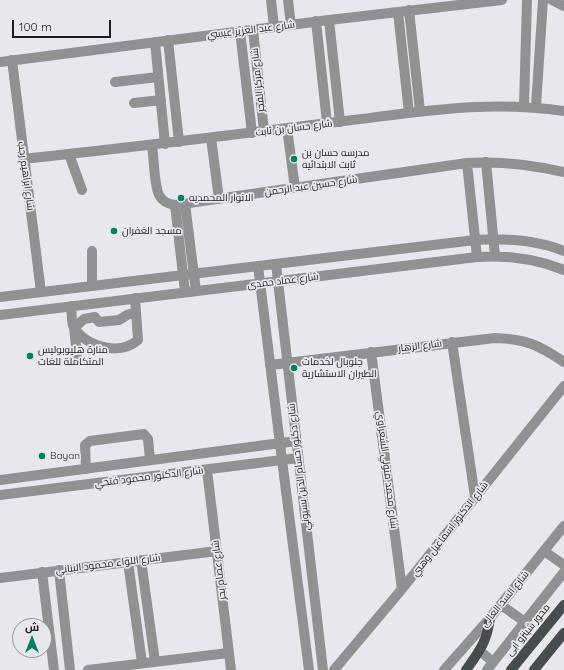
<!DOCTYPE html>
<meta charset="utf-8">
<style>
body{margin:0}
#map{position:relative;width:564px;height:670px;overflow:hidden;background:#e9e7ee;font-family:Quicksand,Cairo,sans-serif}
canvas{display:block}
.north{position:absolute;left:12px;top:618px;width:40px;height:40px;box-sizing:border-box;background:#e9e7ee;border:1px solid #97969b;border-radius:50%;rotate:0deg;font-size:11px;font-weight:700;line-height:16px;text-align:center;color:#1d1c1f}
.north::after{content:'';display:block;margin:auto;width:14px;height:18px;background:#018161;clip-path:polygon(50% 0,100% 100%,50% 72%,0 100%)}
.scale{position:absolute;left:12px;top:20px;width:99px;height:18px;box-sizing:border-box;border:2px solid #1d1c1f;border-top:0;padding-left:5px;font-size:12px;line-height:14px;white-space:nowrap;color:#1d1c1f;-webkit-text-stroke:3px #e9e7ee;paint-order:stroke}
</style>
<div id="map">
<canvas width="564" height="670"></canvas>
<div class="north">ش</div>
<div class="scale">100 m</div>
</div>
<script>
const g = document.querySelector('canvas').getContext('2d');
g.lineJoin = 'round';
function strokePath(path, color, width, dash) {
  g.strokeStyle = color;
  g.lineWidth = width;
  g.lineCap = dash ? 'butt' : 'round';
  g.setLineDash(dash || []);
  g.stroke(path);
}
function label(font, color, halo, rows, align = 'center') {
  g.font = font + ' Quicksand,Cairo,sans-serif';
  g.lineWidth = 3.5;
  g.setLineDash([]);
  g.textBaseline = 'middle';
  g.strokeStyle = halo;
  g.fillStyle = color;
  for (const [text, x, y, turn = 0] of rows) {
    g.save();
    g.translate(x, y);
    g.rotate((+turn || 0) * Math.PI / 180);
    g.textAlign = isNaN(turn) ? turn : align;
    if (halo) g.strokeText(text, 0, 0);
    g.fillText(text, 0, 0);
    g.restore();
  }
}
const minor = new Path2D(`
 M271,0L274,27
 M288,0L291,25
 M552,0L564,6
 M409,10L420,111
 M398,12L409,113
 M329,20L340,122
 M316,21L327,123
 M253,30L264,131
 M240,31L252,133
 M168,40L179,142
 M155,42L165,144
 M12,60L41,292
 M0,62L329,20L502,0
 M115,82L158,77
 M134,103L161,100
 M524,106L527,0
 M536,106L543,0
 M287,128L295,188
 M211,138L219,199
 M152,145C154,158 154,185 159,195C163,202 168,204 175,205L467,163C500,161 532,165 564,172
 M69,154L82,190
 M23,159C128,148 232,135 336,122C414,113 485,99 564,111
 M486,162L495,256
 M467,163L477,257
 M185,204L196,291
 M175,205L185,292
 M92,251V286
 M276,264L323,670
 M258,266L282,460L309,670
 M0,297L475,240C505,238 536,240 564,251
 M71,306C72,312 71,323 74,328C75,330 77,331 78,333C92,348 121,355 138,340L135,298
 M0,315L477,257C506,255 537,259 564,270
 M452,342L475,497
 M371,352L402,589
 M77,354L74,328L84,319L95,317L99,322L119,320L127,315L136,312
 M270,365L495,338C526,339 539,345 564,362
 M86,469L85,445L90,441L144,434L148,439L150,460
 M207,470L231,670
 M0,480L296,441
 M0,495L298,458
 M544,551L564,565
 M141,560L155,662
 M128,562L142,663
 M59,570L70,670
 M42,572L54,670
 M0,578L217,551
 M501,605L525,622
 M480,651L493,662
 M88,670L228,653
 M334,670L402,589L564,386
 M444,670L490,618L564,526
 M487,670L564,572`);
const major = new Path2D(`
 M466,670C479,652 487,642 490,618
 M511,670L564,605
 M534,670L564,633`);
const markers = [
 [294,159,4,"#018161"],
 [181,198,4,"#018161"],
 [114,231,4,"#018161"],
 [30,356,4,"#018161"],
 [294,368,4,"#018161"],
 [42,456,4,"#018161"]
];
const streetNames = [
 ["شارع عبد العزيز عيسي",251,30,-7],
 ["شارع مركز الفجر",258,80,-96],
 ["شارع حسان بن ثابت",294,128,-7],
 ["شارع ابراهيم رجب",26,176,82],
 ["شارع حسين عبد الرحمن",311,186,-8],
 ["شارع عماد حمدى",283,281,-7],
 ["شارع الزهار",420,346,-7],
 ["شارع دكتور حسام الدين بسيوني",299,467,-97],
 ["شارع محمد متولي الشعراوي",387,470,83],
 ["شارع الدكتور محمود فتحي",149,477,-7],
 ["شارع الدكتور اسماعيل وهبي",450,529,-52],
 ["شارع اللواء محمود البناني",108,564,-7],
 ["شارع عصام بحر",219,570,-97],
 ["شارع السد العالى",505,599,-51],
 ["محور شينزو ابى",528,630,-51]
];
const poiNames = [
 ["مدرسه حسان بن",302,153],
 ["ثابت الابتدائيه",302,165],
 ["الانوار المحمديه",189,198],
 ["مسجد الغفران",122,231],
 ["منارة هليوبوليس",38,350],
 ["المتكاملة للغات",38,362],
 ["جلوبال لخدمات",302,362],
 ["الطيران الاستشارية",302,374],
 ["Bayan",50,456]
];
strokePath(minor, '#8f9291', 10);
strokePath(major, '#474d4b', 10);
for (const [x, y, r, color] of markers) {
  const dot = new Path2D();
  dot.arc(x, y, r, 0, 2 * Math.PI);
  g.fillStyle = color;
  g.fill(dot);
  strokePath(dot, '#e9e7ee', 1.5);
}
label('10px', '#1d1c1f', '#e9e7ee', streetNames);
label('10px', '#1d1c1f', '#e9e7ee', poiNames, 'left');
</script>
